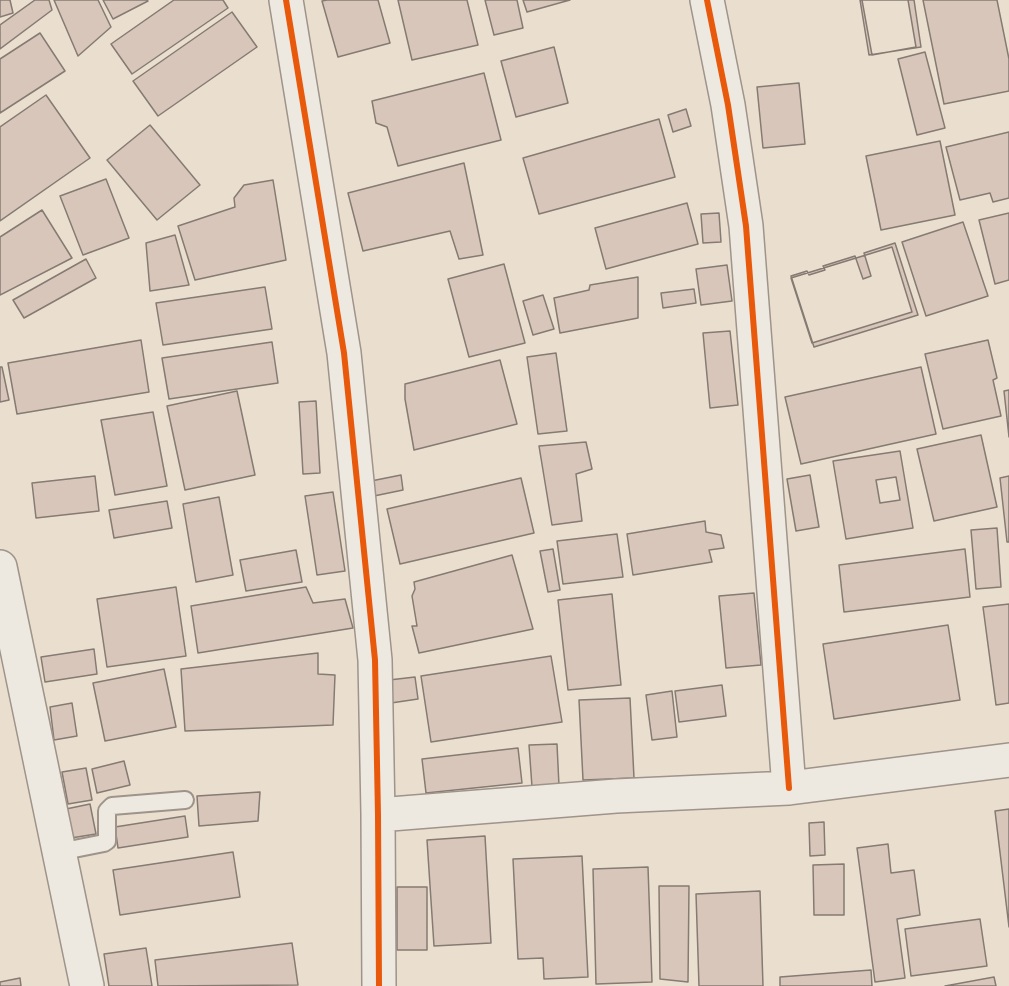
<!DOCTYPE html>
<style>
body{margin:0}
canvas{display:block;background:#eadfcf}
</style>
<canvas width="1009" height="986"></canvas>
<script>
const g = document.querySelector('canvas').getContext('2d');
g.lineJoin = 'round';
function fill(path, color) {
  g.fillStyle = color;
  g.fill(path, 'evenodd');
}
function strokePath(path, color, width, dash) {
  g.strokeStyle = color;
  g.lineWidth = width;
  g.lineCap = dash ? 'butt' : 'round';
  g.setLineDash(dash || []);
  g.stroke(path);
}
const building = new Path2D(`
 M0,0H10L13,13L0,17Z
 M35,0H49L52,10L0,49V25Z
 M54,0H98L111,27L78,56Z
 M103,0H147L148,1L113,19Z
 M174,0H223L228,8L132,74L111,44Z
 M327,0H378L390,43L338,57L322,1Z
 M398,0H467L478,45L412,60Z
 M485,0H517L523,28L494,35Z
 M523,0H570L527,12Z
 M860,0H914L921,47L869,55Z
 M862,0H908L916,47L872,55Z
 M923,0H997L1009,59V91L944,104Z
 M232,12L257,47L158,116L133,81Z
 M40,33L65,71L0,113V59Z
 M554,47L568,103L516,117L501,61Z
 M925,52L945,128L917,135L898,59Z
 M484,73L501,140L398,166L387,127L376,123L372,101Z
 M799,83L805,144L763,148L757,87Z
 M46,95L90,158L0,221V127Z
 M686,109L691,126L673,132L668,115Z
 M659,119L675,177L539,214L523,158Z
 M150,125L200,185L157,220L107,160Z
 M1009,132V198L993,202L990,193L960,200L946,147Z
 M940,141L955,215L881,230L866,156Z
 M464,163L483,255L459,259L450,231L363,251L348,193Z
 M106,179L129,238L83,255L60,196Z
 M273,180L286,260L195,280L178,226L235,207L234,198L244,185Z
 M687,203L698,244L606,269L595,228Z
 M42,210L72,258L0,295V237Z
 M719,213L721,242L703,243L701,214Z
 M1009,213V280L995,284L979,220Z
 M963,222L988,296L926,316L902,242Z
 M175,235L189,285L150,291L146,243Z
 M895,243L918,315L814,347L791,276L807,271L809,275L825,270L823,266L855,256L863,279L871,276L864,253Z
 M892,247L912,312L812,343L791,278Z
 M86,259L96,278L24,318L13,300Z
 M504,264L525,343L469,357L448,279Z
 M727,265L732,301L701,305L696,269Z
 M638,277V318L560,333L554,298L589,290L590,285Z
 M265,287L272,329L163,345L156,303Z
 M694,289L696,303L663,308L661,293Z
 M543,295L554,329L533,335L523,301Z
 M730,331L738,405L710,408L703,333Z
 M141,340L149,392L17,414L8,363Z
 M988,340L997,378L993,380L1001,416L943,429L925,354Z
 M272,342L278,383L169,399L162,358Z
 M556,353L567,431L538,434L527,357Z
 M500,360L517,424L414,450L405,399V384Z
 M0,367H2L9,400L0,402Z
 M921,367L936,434L801,464L785,397Z
 M1009,390V437L1004,391Z
 M237,391L255,475L185,490L167,406Z
 M316,401L320,473L303,474L299,402Z
 M153,412L167,486L115,495L101,420Z
 M981,435L997,507L934,521L917,449Z
 M586,442L592,469L576,474L582,521L552,525L539,446Z
 M900,451L913,528L846,539L833,461ZM896,477L900,500L880,503L876,480Z
 M401,475L403,490L374,496L371,481Z
 M810,475L819,527L796,531L787,479Z
 M95,476L99,511L36,518L32,483Z
 M1009,476V542H1007L1000,478Z
 M521,478L534,533L400,564L387,509Z
 M333,492L345,571L317,575L305,496Z
 M219,497L233,575L196,582L183,504Z
 M167,501L172,528L114,538L109,510Z
 M705,521L706,532L721,535L724,548L709,550L712,562L633,575L627,534Z
 M997,528L1001,587L976,589L971,530Z
 M617,534L623,577L563,584L557,541Z
 M553,549L560,590L548,592L540,551Z
 M965,549L970,597L844,612L839,565Z
 M296,550L302,582L246,591L240,560Z
 M512,555L533,629L419,653L412,626H417L412,596L415,589L414,582Z
 M176,587L186,656L107,667L97,599Z
 M306,587L313,603L345,599L353,628L198,653L191,606Z
 M754,593L761,665L726,668L719,596Z
 M612,594L621,685L568,690L558,600Z
 M1009,604V703L996,705L983,607Z
 M948,625L960,700L834,719L823,644Z
 M94,649L97,674L45,682L41,657Z
 M318,653V674L335,675L333,725L185,731L181,669Z
 M551,656L562,722L431,742L421,676Z
 M164,669L176,727L105,741L93,683Z
 M415,677L418,699L391,703L389,680Z
 M722,685L726,716L679,722L675,691Z
 M672,691L677,737L652,740L646,695Z
 M630,698L634,778L583,780L579,700Z
 M72,703L77,736L54,740L50,707Z
 M557,744L559,786L532,787L529,745Z
 M518,748L522,783L426,793L422,759Z
 M124,761L130,785L97,793L92,769Z
 M86,768L92,800L68,804L62,772Z
 M260,792L258,821L199,826L197,796Z
 M90,804L96,834L71,838L66,809Z
 M1009,809V927L995,811Z
 M185,816L188,837L118,848L115,827Z
 M824,822L825,855L810,856L809,823Z
 M485,836L491,943L434,946L427,840Z
 M888,844L891,873L914,870L920,915L897,919L905,978L875,982L857,848Z
 M233,852L240,897L120,915L113,870Z
 M582,856L588,977L544,979L543,958L518,959L513,859Z
 M844,864V915H814L813,865Z
 M648,867L652,982L596,984L593,869Z
 M659,886H689L688,982L660,979Z
 M397,887H427V950H397Z
 M760,891L763,986H699L696,894Z
 M980,919L987,966L911,976L905,929Z
 M292,943L298,985L158,986L155,960Z
 M146,948L152,986H109L104,954Z
 M871,970L872,986H780V977Z
 M994,977L996,986H945Z
 M20,978L21,986H0V982Z`);
const service = new Path2D(`
 M59,852L104,843L107,841V811L112,806L185,800`);
const minor = new Path2D(`
 M286,0L344,353L375,660L378,815L379,986
 M707,0L728,105L746,226L789,788
 M0,567L87,986
 M378,815L616,796L789,788L1009,760`);
const cycleway = new Path2D(`
 M286,0L344,353L375,660L378,815L379,986
 M707,0L728,105L746,226L789,788`);
fill(building, '#d8c6bb');
strokePath(building, '#857b72', 1.5);
strokePath(service, '#9e948a', 20);
strokePath(minor, '#9e948a', 36);
strokePath(service, '#ede8e0', 16);
strokePath(minor, '#ede8e0', 33);
strokePath(cycleway, '#e8590c', 6);
</script>
